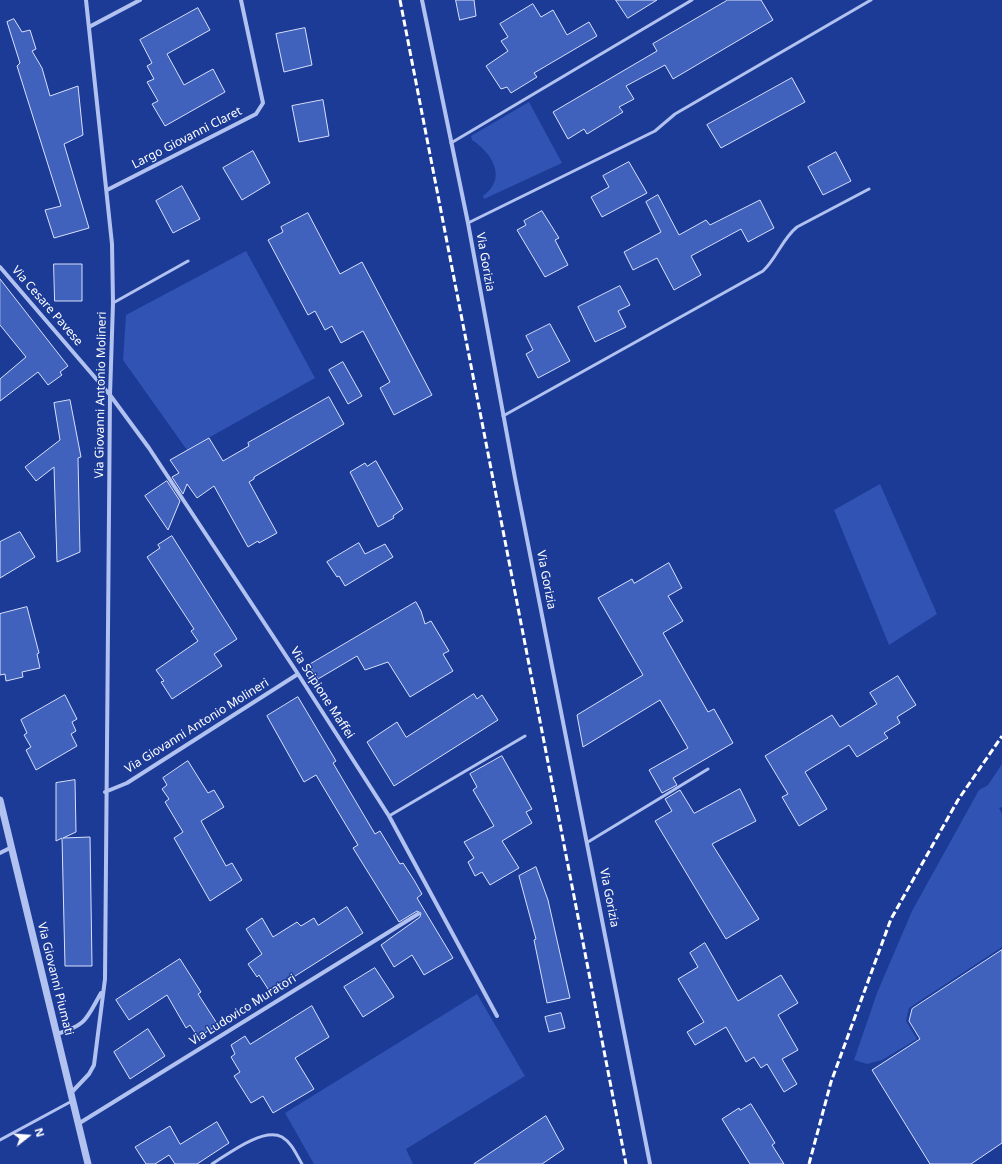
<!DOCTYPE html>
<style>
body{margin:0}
#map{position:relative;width:1002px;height:1164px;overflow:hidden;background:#1c3b97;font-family:"Noto Sans",sans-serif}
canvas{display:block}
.north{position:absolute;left:8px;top:1116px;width:40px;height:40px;-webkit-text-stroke:3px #1c3b97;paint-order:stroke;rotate:73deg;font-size:11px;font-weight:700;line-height:16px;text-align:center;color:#fff}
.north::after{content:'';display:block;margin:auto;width:14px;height:18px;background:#fff;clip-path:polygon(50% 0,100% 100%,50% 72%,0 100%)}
</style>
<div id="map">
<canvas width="1002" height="1164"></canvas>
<div class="north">N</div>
</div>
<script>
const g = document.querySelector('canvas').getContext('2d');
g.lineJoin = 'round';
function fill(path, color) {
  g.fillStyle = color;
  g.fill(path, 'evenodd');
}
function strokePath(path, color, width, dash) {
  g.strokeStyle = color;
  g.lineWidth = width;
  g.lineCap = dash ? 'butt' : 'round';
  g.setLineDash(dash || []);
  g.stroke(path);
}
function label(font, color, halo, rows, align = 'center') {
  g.font = font + ' "Noto Sans",sans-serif';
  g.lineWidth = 3;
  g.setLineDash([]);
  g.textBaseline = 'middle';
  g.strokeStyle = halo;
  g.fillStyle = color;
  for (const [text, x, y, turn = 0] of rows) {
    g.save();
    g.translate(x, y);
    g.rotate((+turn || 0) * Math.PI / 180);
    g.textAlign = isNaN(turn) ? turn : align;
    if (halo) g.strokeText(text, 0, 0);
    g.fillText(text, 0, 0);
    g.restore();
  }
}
const green = new Path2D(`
 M529,102L562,163L484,199L483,196C508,178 492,153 472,140L471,136Z
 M246,251L315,378L187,450L123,360L126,315Z
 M880,484L937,614L889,645L834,510Z
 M1002,764V807L999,808L1002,814V947L909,1008L906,1021L917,1039L882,1060L867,1064L854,1060L877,993L912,911L979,790L988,785Z
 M477,994L525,1076L406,1149L413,1164H314L285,1113Z`);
const building = new Path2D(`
 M456,0H474L476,16L460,20Z
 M616,0H657L628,18Z
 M728,0H761L773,20L673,79L665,65L626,86L634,99L619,107L623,112L587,134L584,129L568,139L553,112L657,51L653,44Z
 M533,4L541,17L553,10L567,35L589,22L597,36L534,73L537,77L511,93L507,87L501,89L486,66L508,51L501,41L508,37L500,24Z
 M198,8L210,30L167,54L184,85L213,69L225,92L165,126L152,104L158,101L147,82L154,79L147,66L152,63L140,40Z
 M14,19L22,32L30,30L36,49L32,51L42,68L50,96L78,86L83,135L64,144L89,228L54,238L45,210L61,206L17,66L20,63L7,22Z
 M305,28L312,65L284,72L276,34Z
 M792,78L805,102L721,148L707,125Z
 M323,100L329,136L299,142L292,106Z
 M253,151L270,183L242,200L223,168Z
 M836,152L851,181L823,195L808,167Z
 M629,162L647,193L602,217L591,197L609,187L603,176Z
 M182,186L200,219L173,233L156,201Z
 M658,195L679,235L706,220L710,225L760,200L774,228L748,242L741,229L691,256L701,275L674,290L657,258L633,270L624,252L661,232L646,202Z
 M542,211L559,238L555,240L568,265L545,277L517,230L526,225L524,221Z
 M308,213L340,274L362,262L432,395L394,415L380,388L390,382L363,331L341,343L332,326L325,330L315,311L308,315L268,240L283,232L281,227Z
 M54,264H82V301H55Z
 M0,279L68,366L60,372L62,375L48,385L38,372L0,401V379L26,357L0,325Z
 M620,286L630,305L618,311L626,327L595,342L578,307Z
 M550,324L570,361L538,378L526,354L533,350L526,336Z
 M343,362L362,396L348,404L329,370Z
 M329,397L344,424L254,477V479L249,482L277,533L259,543L258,541L248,547L214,486L197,498L187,484L183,494L172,477L179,473L170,460L209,438L223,461L249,446L248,443Z
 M70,400L81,457L78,458L80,552L57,562L54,467L36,481L25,467L60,440L54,403Z
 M376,461L403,509L393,516L394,518L378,527L350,472L365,463L367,466Z
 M167,481L180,501L168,530L145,496Z
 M20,532L35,557L0,578V542Z
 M172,536L237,639L214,654L222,666L172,699L161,682L164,681L156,670L198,641L191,631L194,629L147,557L160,548L158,545Z
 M359,543L365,554L385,544L393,557L345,586L339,576L337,577L327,562Z
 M669,563L682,588L668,596L683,621L663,633L708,712L714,709L733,743L673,778L677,785L662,793L649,770L688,748L660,700L583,747L577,715L643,675L598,598L632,579L634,583Z
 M416,602L421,611L425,624L431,621L449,651L443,654L453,671L410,697L388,662L365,670L357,656L318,679L309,665Z
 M27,607L39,653L37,654L40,668L22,672L23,677L6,681L5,674L0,675V614Z
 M898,676L916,705L897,717L900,723L884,733L888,738L857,757L849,745L805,772L827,809L799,826L782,797L788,794L765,756L832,715L840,727L877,704L870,693Z
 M474,694L477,699L482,695L498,720L394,786L367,742L397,722L406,737Z
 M65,695L77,719L72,722L76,731L71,734L77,746L36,770L26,750L31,747L24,735L27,733L21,720Z
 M298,697L336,761L333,763L375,834L380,831L400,864L403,863L414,880L422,894L417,898L453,958L424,975L412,955L394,967L381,945L420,917L421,913L417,911L399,922L353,848L358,845L316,775L304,782L267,716Z
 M502,756L532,809L526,812L532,823L502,841L519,868L490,885L482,872L475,876L468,862L474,858L464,842L494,826L473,790L477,787L470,774Z
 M188,761L208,793L214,790L224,807L201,821L226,866L232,863L242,880L210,901L174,838L183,832L165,802L169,799L162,789L167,785L163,778Z
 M75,780L76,832L63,838L90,837L92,966H65L62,838L56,841V783Z
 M740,789L756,821L712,844L759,919L726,939L655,821L672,811L665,799L680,790L694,813Z
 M536,867L548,900L570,998L547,1003L534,940L536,939L519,876Z
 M347,907L363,933L270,992L259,975L257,977L248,964L262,954L246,929L262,918L273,937L297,922L301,926L314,918L318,925Z
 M705,943L738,1001L781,975L798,1003L778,1015L798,1050L782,1059L797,1084L784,1092L767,1064L761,1068L754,1057L746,1062L726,1027L695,1045L687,1032L704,1022L678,979L698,967L690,953Z
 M1002,950V1143L971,1164H930L872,1070L920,1039L909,1021L912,1009Z
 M180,959L201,992L198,994L218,1025L198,1037L190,1025L186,1028L167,995L129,1020L116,1000Z
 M375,968L394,997L363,1017L344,987Z
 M312,1006L329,1037L295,1058L314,1089L273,1113L263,1096L251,1103L234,1076L240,1072L231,1057L235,1054L231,1045L245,1036L250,1044Z
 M561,1013L565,1028L549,1032L545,1017Z
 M148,1029L165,1056L130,1079L114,1052Z
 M751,1104L775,1143L772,1145L784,1164H750L722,1119L739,1108L740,1110Z
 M546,1116L564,1149L542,1164H474Z
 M217,1122L229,1143L197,1164H175L169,1155L155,1164H146L135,1147L170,1126L180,1144Z`);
const service = new Path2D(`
 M451,143L692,0
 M468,223L655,131L675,114L871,0
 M113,303L188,261
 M503,416L763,271C777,258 782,239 797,227L869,189
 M389,816L525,736
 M588,842L708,769
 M0,1140L72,1101
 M212,1164C228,1154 263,1127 282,1137C292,1143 296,1154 302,1164`);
const minor = new Path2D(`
 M422,0L468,223L515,478L650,1164
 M89,27L140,0
 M107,190L256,114L263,103L241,0
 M0,267L110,395L149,448L298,674L389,816L497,1016
 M105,792L127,783L298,674
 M0,853L12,847
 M57,1034C87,1025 86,1019 101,993
 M71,1093L89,1074L94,1065L105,979L110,395L113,303L112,244L86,0
 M78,1124L418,914`);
const tertiary = new Path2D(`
 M0,800L88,1164`);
const rail = new Path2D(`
 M400,0L626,1164
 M809,1164L831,1082L891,919L958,800L1002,736`);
const streetNames = [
 ["Largo Giovanni Claret",187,138,-27],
 ["Via Gorizia",485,262,80],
 ["Via Cesare Pavese",47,306,49],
 ["Via Giovanni Antonio Molineri",101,395,-89],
 ["Via Gorizia",546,580,79],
 ["Via Scipione Maffei",322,693,57],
 ["Via Giovanni Antonio Molineri",197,726,-32],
 ["Via Gorizia",609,898,79],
 ["Via Giovanni Piumati",55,979,76],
 ["Via Ludovico Muratori",243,1010,-32]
];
fill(green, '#3053b4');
fill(building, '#4061bc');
strokePath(building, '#d8e1fb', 1);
strokePath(service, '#b1c2f0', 3);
strokePath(minor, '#b1c2f0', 4);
strokePath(tertiary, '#b1c2f0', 7);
strokePath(rail, '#fff', 3, [7, 3]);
label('12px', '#fff', '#1c3b97', streetNames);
</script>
